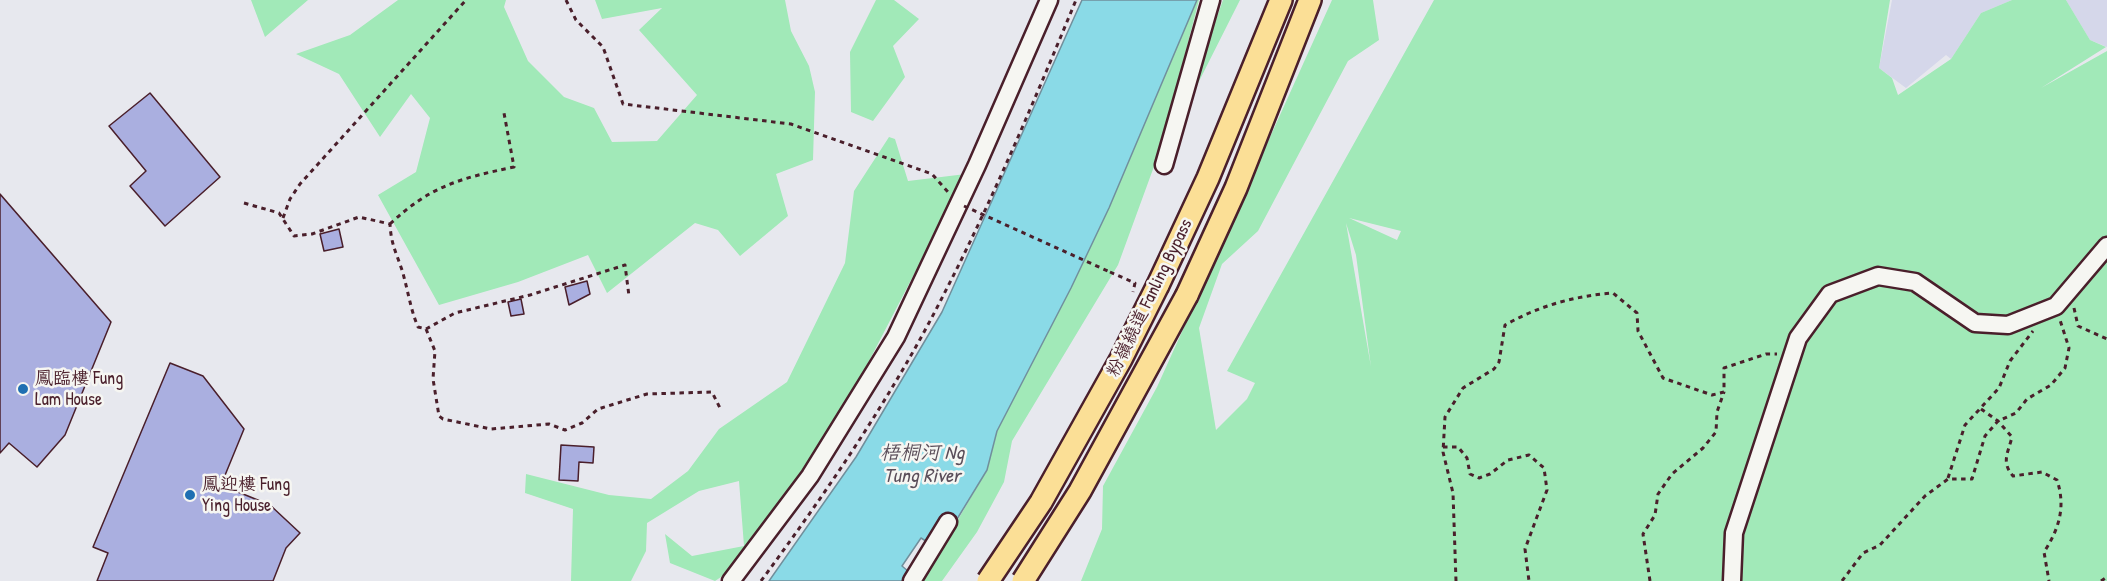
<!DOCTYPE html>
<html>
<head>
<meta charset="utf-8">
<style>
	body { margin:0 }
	canvas { display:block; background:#e7e8ee }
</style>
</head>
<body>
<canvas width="2107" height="581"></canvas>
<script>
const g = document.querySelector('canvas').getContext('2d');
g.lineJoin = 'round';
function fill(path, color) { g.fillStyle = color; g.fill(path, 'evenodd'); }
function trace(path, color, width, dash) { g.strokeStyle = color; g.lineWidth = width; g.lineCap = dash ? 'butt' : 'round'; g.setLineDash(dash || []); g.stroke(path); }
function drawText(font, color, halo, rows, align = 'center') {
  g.font = font + ' "Patrick Hand","LXGW WenKai TC",sans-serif'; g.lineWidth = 5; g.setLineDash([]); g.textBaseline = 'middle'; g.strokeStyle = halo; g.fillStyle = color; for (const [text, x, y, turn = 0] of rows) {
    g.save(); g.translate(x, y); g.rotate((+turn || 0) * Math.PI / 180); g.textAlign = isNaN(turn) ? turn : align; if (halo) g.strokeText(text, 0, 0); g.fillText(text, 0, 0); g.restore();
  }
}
fill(new Path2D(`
	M 1892,0 L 2012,0 L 1981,13 L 1951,59 L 1946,55 L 1906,88 L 1879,68 Z
	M 2066,0 L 2107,0 L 2107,47 L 2090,40 Z`), '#d5d7ea');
fill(new Path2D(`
	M 251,0 L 308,0 L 265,37 Z
	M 398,0 L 506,0 L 504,7 L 528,61 L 564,97 L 594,108 L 612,142 L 657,141 L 697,95 L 639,30 L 662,8 L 602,19 L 595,0 L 785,0 L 791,31 L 809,66 L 815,92 L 813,160 L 776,174 L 788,216 L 740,256 L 718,230 L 695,223 L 607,293 L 588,255 L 518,282 L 439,305 L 378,195 L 416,172 L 430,118 L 411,94 L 380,137 L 339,74 L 296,54 L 350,35 Z
	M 876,0 L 894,0 L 919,19 L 893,46 L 905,77 L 873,121 L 851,112 L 850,52 Z
	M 1197,0 L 1199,0 L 1160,150 L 1118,265 L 1012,441 L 1004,482 L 977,532 L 942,581 L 922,581 L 987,470 L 997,431 L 1071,288 L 1109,208 Z
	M 1223,0 L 1240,0 L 1181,117 Z
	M 1332,0 L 1373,0 L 1379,40 L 1348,61 L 1258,231 L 1222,264 L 1199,328 L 1216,430 L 1247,399 L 1255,383 L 1227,371 L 1434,0 L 1890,0 L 1879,68 L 1892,78 L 1898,95 L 1951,59 L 1981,13 L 2012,0 L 2066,0 L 2090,40 L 2106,47 L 2041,88 L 2107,51 L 2107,581 L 1081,581 L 1102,529 L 1103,486 L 1157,387 ZM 1349,218 L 1401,231 L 1397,240 ZM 1346,223 L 1356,255 L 1371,367 Z
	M 889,137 L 895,139 L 908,181 L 966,174 L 854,390 L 745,561 L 715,581 L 670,563 L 665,534 L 692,556 L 744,546 L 739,481 L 699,491 L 647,523 L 646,551 L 631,581 L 571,581 L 573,509 L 525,493 L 526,474 L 609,495 L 651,499 L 688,471 L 719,429 L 787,382 L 845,263 L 854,191 Z`), '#a1e9b8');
const water = new Path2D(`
	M 1082,0 L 1197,0 L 1109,208 L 1071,288 L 997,431 L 987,470 L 954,524 L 929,543 L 921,538 L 902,566 L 909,572 L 902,581 L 769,581 L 856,457 L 942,312 Z`);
fill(water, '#8adae7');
trace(water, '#708f9c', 1.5);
const building = new Path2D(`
	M 150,93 L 220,177 L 165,226 L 130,186 L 146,171 L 109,126 Z
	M 0,194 L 111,322 L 65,435 L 37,467 L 9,443 L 0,453 Z
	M 339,229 L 343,247 L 324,251 L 320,234 Z
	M 587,281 L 590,294 L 569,305 L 565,287 Z
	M 521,299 L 524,314 L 511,316 L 508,302 Z
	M 170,363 L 203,376 L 244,429 L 221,485 L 270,505 L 300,533 L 286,548 L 273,581 L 97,581 L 108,553 L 93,547 Z
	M 561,445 L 594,447 L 593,463 L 579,462 L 578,481 L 559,480 Z`);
fill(building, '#aaafe0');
trace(building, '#4a1f2b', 1.5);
const minor = new Path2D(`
	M 1164,165 L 1211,0
	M 731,581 L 810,476 L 896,337 L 977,165 L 1049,0
	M 912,581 L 948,522
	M 1732,581 L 1734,533 L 1798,338 L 1830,294 L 1878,276 L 1915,282 L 1975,323 L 2008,325 L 2056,306 L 2107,246`);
const major = new Path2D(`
	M 1158,285 L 1208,178 L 1281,0
	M 1187,295 L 1236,188 L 1310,0`);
trace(minor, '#4a1f2b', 21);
trace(major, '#4a1f2b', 26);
trace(new Path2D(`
	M 566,0 L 576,20 L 603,47 L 623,104 L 791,124 L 932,174 L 948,192
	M 244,203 L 279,213 L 294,236 L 312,234 L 359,217 L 390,224 C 391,244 396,252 402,270 C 408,290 410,308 418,327 L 426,329 L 435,351 L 433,379 L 439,416 L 443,419 L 491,429 L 549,424 L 565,430 L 582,423 L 598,409 L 647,394 L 712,392 L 721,410
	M 283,218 L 290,199 L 300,184 L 466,0
	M 390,224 C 430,186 461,178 514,167 L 504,113
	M 1110,272 L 1135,283 L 1133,292
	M 2074,308 L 2078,326 L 2107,339
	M 426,329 L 455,313 L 530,295 L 625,265 L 629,296
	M 1981,409 L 1998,421 L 2012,437 C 2008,453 2001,462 2013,476 L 2042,472 L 2057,480 C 2066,507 2059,529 2044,552 L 2049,581
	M 1443,447 L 1458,447 L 1467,458 L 1470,474 L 1479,478 L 1490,474 L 1508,460 L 1529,455 L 1544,468 L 1547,490 L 1525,549 L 1529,581
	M 1948,478 L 1965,425 L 1999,388 L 2010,361 L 2033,331
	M 761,581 C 828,490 893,395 944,294 C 993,199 1035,99 1076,0
	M 1456,581 L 1453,493 L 1443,452 L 1445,417 L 1463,388 L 1494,369 L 1499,362 L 1505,325 C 1539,306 1574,296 1613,293 L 1637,313 L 1638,331 L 1663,378 L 1712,395 L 1724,392 L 1724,368 L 1766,354 L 1777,354
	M 1650,581 L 1643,534 L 1655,515 L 1658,494 L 1672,474 L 1703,448 L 1716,432 L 1717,412 L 1724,392
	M 1842,581 L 1863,553 L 1880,545 L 1925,496 L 1948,479 L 1972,479 L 1985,436 L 1998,421 L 2016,413 L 2027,399 L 2051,385 L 2065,368 L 2069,348 L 2060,320
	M 2101,581 L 2107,577`), '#4a1f2b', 3, [4.5, 4.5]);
trace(minor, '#f6f6f2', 16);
trace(major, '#fbdf96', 21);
const majorBridge = new Path2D(`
	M 988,581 L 1041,502 L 1121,359 L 1158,285
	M 1023,581 L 1080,491 L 1187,295`);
trace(majorBridge, '#4a1f2b', 26, []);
trace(new Path2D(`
	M 964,206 L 1110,272`), '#4a1f2b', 3, [4.5, 4.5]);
trace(majorBridge, '#fbdf96', 21);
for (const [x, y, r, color] of [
	[23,389,6,"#1f6fb2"],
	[190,495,6,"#1f6fb2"]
]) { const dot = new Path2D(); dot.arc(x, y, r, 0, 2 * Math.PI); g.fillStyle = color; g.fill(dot); trace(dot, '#f6f6f2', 2); }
drawText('18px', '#4a1f2b', '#f6f6f2', [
	["粉嶺繞道 Fanling Bypass",1150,298,-64]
]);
drawText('18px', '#4a1f2b', '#f6f6f2', [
	["鳳臨樓 Fung",35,379],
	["Lam House",35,400],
	["鳳迎樓 Fung",202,485],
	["Ying House",202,506]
], 'left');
drawText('italic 20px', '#5a4e5a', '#f6f6f2', [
	["梧桐河 Ng",922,454],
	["Tung River",922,477]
]);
</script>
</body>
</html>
